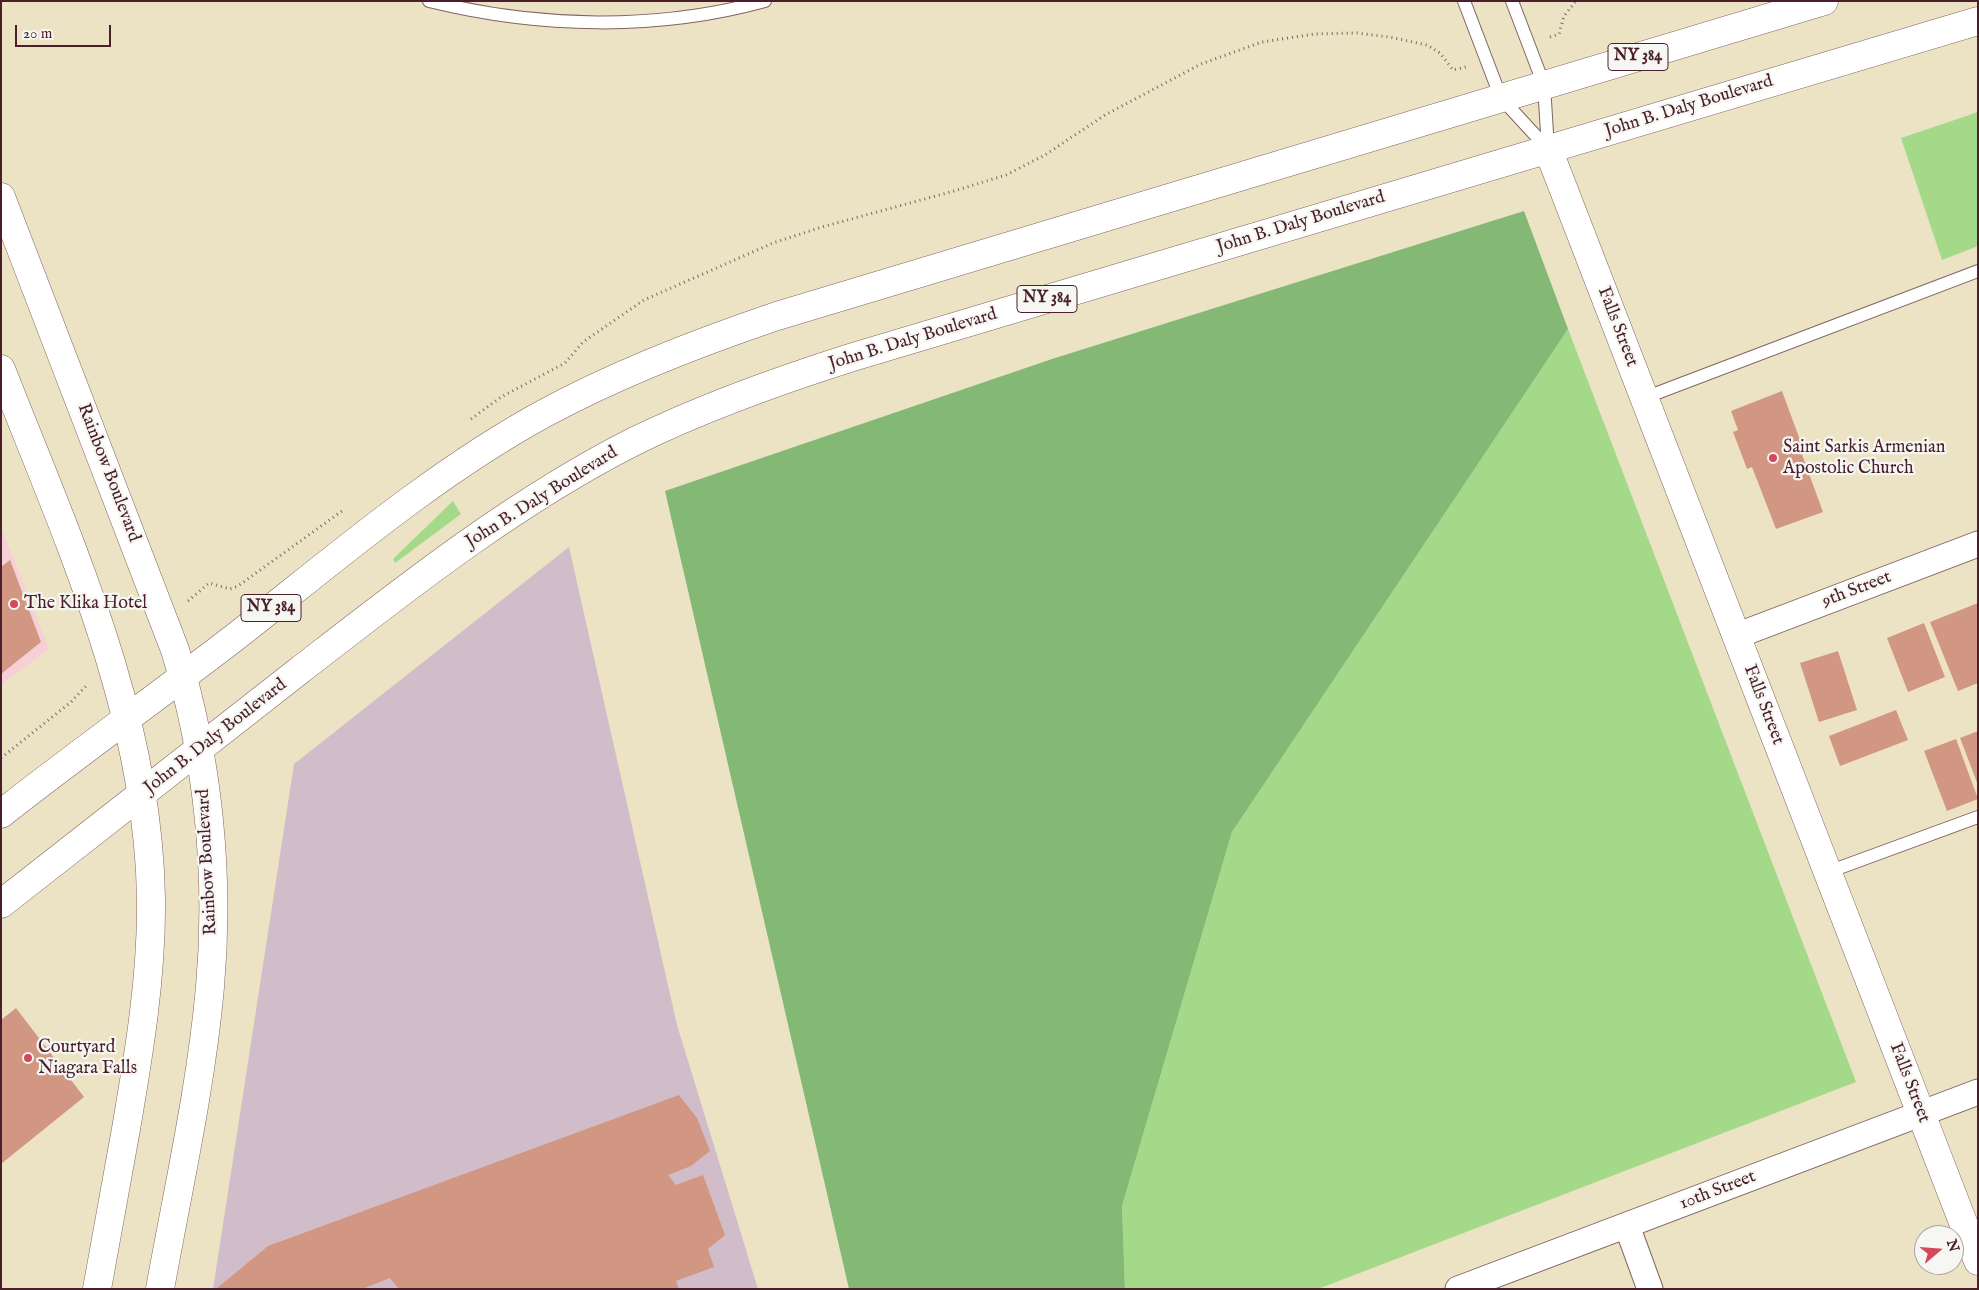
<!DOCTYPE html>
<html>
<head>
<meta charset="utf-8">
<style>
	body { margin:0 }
	#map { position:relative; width:1979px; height:1290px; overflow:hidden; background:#ece3c5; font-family:"IM FELL English",serif }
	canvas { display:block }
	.frame { position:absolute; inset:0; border:2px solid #4a1f2b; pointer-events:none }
	.north { position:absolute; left:1914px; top:1225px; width:50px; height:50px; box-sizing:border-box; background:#f6f6f2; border:1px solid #b1a0a2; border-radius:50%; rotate:72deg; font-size:14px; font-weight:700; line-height:20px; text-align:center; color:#4a1f2b }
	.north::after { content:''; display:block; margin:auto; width:18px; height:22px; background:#d1495b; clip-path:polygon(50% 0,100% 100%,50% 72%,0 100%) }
	.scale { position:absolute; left:15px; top:25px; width:96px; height:22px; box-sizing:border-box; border:2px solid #4a1f2b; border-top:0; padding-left:6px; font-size:15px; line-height:18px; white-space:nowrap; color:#4a1f2b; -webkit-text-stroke:4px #f6f6f2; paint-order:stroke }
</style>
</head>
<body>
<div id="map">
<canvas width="1979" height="1290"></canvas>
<div class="frame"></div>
<div class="north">N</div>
<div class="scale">20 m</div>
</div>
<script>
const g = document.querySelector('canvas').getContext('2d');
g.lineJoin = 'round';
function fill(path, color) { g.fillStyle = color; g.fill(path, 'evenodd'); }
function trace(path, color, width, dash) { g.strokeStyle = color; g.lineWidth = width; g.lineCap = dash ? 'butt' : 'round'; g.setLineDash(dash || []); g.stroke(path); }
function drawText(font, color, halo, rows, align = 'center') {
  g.font = font + ' "IM FELL English",serif'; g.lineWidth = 4.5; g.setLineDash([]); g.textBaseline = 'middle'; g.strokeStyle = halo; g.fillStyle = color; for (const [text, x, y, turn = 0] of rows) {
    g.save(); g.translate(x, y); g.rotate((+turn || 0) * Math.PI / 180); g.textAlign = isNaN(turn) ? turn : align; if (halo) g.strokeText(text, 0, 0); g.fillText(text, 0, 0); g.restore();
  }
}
fill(new Path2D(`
	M 1,527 L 49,649 L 1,685 Z`), '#f6cfd7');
fill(new Path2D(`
	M 569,547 L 677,1025 L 758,1289 L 213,1289 L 294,764 Z`), '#d1bdc9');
fill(new Path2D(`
	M 1978,112 L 1978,246 L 1942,260 L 1901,138 Z
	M 1568,329 L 1856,1082 L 1318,1289 L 1125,1289 L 1122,1206 L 1232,832 Z
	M 453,501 L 461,514 L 395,563 L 393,559 Z`), '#a4d989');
fill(new Path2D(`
	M 1524,211 L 1568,329 L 1232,832 L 1122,1206 L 1125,1289 L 849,1289 L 665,491 L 1052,359 Z`), '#83b975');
fill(new Path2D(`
	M 1782,391 L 1803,448 L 1800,449 L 1823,512 L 1776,529 L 1752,467 L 1747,469 L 1733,432 L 1738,430 L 1731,411 Z
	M 10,560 L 41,642 L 1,674 L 1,567 Z
	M 1978,603 L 1978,683 L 1958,691 L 1930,622 Z
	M 1924,623 L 1945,677 L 1908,692 L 1887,638 Z
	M 1838,651 L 1857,710 L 1819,722 L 1800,663 Z
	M 1896,710 L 1908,740 L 1840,766 L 1829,736 Z
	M 1978,731 L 1978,785 L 1960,738 Z
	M 1956,739 L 1978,799 L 1947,811 L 1924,751 Z
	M 16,1008 L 84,1097 L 1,1164 L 1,1020 Z
	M 679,1095 L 697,1118 L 710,1151 L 691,1166 L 668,1175 L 676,1185 L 703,1175 L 725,1235 L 708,1249 L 714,1267 L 676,1281 L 679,1289 L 399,1289 L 390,1278 L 362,1289 L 216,1289 L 268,1246 Z`), '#d29783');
const service = new Path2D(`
	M 429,1 C 539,28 656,31 765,1
	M 1464,1 L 1501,98 L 1548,149
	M 1512,1 L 1544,85 L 1548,149
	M 1644,398 L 1978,271
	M 1828,872 L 1978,817`);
const minor = new Path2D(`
	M 1736,636 L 1978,544
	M 1627,1226 L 1650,1289
	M 1458,1289 L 1978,1092`);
const tertiary = new Path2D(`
	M 1548,149 L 1978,1261`);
const secondary = new Path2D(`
	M 1,197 L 175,650 C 208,758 220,874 210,987 C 201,1088 178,1189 160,1289
	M 1,369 C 68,540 148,711 151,898 C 152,976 139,1053 126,1129 C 116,1182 107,1236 97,1289`);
const trunk = new Path2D(`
	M 1,814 C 81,751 163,693 243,631 C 338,556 438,471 545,413 C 619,373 697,343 777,316 L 1824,1
	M 1,904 C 101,826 201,748 300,670 C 406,588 513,503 633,442 C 704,407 777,381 853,357 L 1978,21`);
trace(service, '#836461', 14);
trace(minor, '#836461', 27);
trace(tertiary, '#836461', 29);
trace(secondary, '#836461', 29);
trace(trunk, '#836461', 29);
trace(new Path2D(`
	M 1550,37 L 1559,34 L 1564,16 L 1576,1
	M 471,419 L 501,397 L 565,363 L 583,342 L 644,300 L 773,243 L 822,227 L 954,191 L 1006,175 L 1045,155 L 1105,115 L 1201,64 L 1262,42 L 1315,34 L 1357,33 L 1389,37 L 1427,45 L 1440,53 L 1453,70 L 1466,67
	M 188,601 L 209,583 L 230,589 L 238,586 L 342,511
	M 1,758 L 71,702 L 86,686`), '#836461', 3, [1, 4]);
trace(service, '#fff', 12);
trace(minor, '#fff', 25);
trace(tertiary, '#fff', 28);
trace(secondary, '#fff', 28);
trace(trunk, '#fff', 28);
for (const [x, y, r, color] of [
	[1773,458,5,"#d1495b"],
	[14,604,5,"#d1495b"],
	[28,1058,5,"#d1495b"]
]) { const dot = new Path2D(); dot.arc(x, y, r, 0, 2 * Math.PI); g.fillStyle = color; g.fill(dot); trace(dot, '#f6f6f2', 2); }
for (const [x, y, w] of [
	[1638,57,60],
	[1047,299,60],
	[271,608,60]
]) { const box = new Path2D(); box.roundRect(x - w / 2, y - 13.5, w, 27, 4); g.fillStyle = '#f6f6f2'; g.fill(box); trace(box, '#4a1f2b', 1); }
drawText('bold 16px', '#4a1f2b', null, [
	["NY 384",1638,57],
	["NY 384",1047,299],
	["NY 384",271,608]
]);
drawText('18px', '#4a1f2b', '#f6f6f2', [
	["John B. Daly Boulevard",1689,107,-17],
	["John B. Daly Boulevard",1301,223,-17],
	["Falls Street",1617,327,69],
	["John B. Daly Boulevard",913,340,-17],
	["Rainbow Boulevard",108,473,69],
	["John B. Daly Boulevard",542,498,-32],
	["9th Street",1857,590,-21],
	["Falls Street",1763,705,69],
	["John B. Daly Boulevard",216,737,-38],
	["Rainbow Boulevard",208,862,-93],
	["Falls Street",1909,1083,69],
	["10th Street",1718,1191,-21]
]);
drawText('18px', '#4a1f2b', '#f6f6f2', [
	["Saint Sarkis Armenian",1783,448],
	["Apostolic Church",1783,469],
	["The Klika Hotel",24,604],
	["Courtyard",38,1048],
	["Niagara Falls",38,1069]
], 'left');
</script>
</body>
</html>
